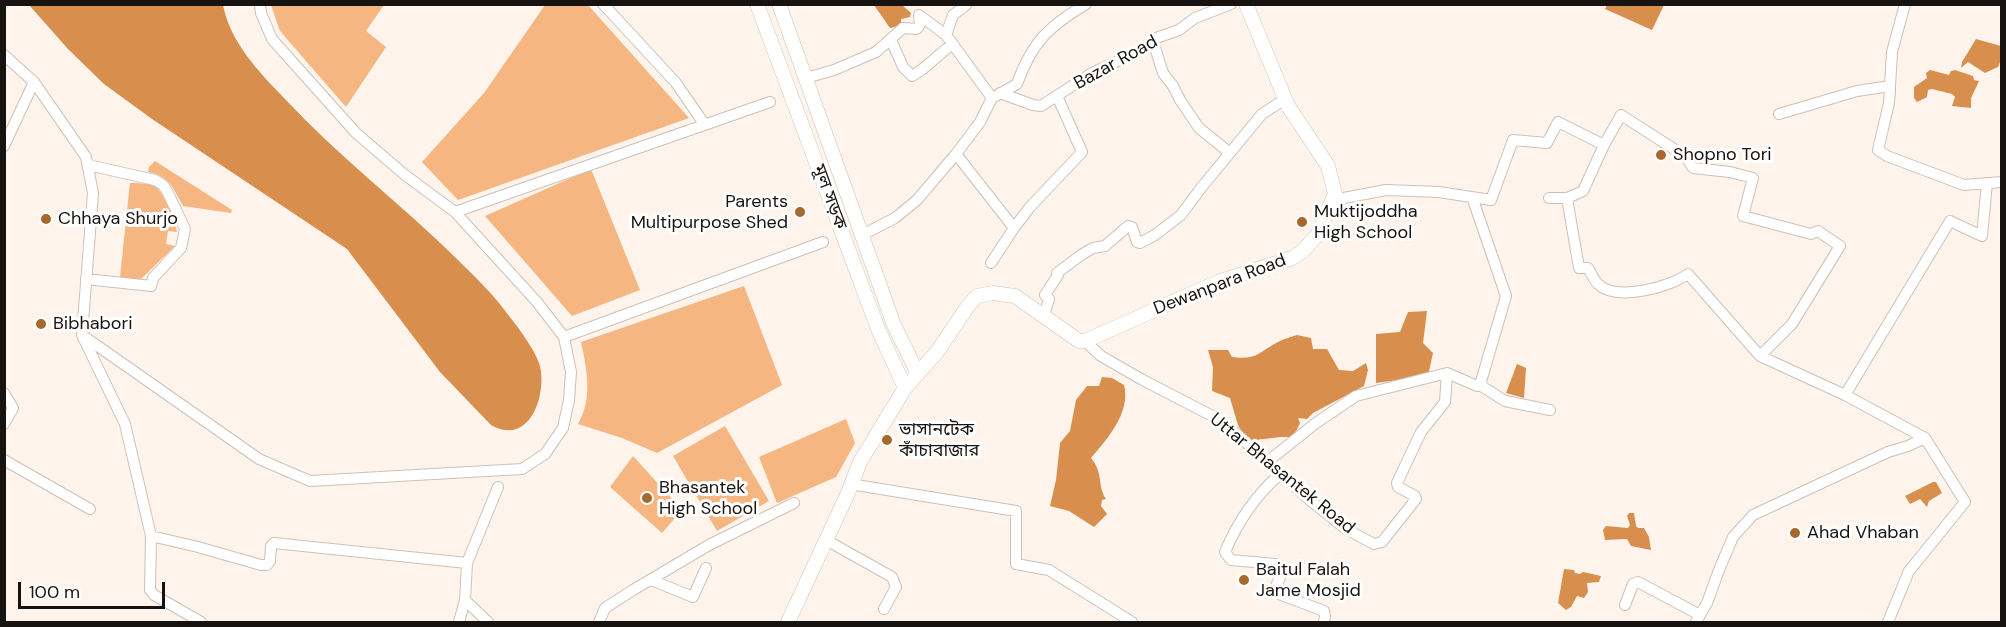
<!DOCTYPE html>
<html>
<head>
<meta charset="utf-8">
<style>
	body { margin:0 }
	#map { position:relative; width:2006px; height:627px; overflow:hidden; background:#fff4eb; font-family:"DM Sans",sans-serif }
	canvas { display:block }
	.frame { position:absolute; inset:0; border:6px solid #161310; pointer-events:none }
	.scale { position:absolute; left:18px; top:582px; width:147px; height:27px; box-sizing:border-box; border:3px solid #161310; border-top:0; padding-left:8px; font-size:18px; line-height:21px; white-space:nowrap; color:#161310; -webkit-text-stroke:4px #fff; paint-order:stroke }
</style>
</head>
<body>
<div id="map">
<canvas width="2006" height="627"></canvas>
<div class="frame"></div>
<div class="scale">100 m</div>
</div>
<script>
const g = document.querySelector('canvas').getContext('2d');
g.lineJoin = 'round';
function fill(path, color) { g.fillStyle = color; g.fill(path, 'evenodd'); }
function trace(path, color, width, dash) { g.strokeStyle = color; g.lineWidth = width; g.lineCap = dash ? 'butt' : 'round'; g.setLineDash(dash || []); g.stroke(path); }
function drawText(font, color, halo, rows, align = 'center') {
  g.font = font + ' "DM Sans","Noto Sans Bengali",sans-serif'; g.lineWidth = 6; g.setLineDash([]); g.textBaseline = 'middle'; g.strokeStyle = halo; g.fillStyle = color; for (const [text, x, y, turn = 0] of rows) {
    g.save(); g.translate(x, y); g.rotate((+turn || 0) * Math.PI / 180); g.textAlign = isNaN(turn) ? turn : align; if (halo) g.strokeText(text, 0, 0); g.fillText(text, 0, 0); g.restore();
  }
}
fill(new Path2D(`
	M 271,5 L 384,5 L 366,31 L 386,47 L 346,107 L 280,31 Z
	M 545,5 L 588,5 L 689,118 L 458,200 L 422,162 L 484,93 Z
	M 155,161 L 232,210 L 231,213 L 183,206 C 172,187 171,177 148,172 L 149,167 Z
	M 591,169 L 640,290 L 572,316 L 485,216 Z
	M 130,183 C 137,183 147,183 154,186 C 163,190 176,222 177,232 L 168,231 L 166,244 L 175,246 L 140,280 L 120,277 Z
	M 744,286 L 782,385 L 657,453 L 622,438 L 578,424 C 593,398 587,370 581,342 Z
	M 846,419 L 855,443 L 836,477 L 777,503 L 759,457 Z
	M 725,426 L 769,501 L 717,531 L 673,456 Z
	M 633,456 L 682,510 L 662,533 L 610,487 Z`), '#f5b681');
fill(new Path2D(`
	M 29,5 L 223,5 C 230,42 259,72 284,98 C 338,156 401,204 457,259 C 474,276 492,293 506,312 C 517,326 535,349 540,366 C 547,396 529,447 491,425 L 440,372 L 347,249 L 152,119 L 104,84 L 68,49 Z
	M 874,5 L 902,5 L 911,13 L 910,17 L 901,19 L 901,23 L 898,26 L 890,28 Z
	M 1607,5 L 1607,4 L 1664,5 L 1652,30 L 1605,9 Z
	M 1976,39 L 2001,46 L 2001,60 L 1998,67 L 1985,73 L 1968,62 L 1961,68 L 1962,62 Z
	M 1930,70 L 1949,75 L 1951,71 L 1955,70 L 1973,76 L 1974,80 L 1979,81 L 1971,98 L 1971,108 L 1952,106 L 1955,97 L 1952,94 L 1932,89 L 1928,90 L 1927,97 L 1917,102 L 1914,98 L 1914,87 L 1927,78 L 1926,73 Z
	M 1427,311 L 1423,343 L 1433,353 L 1428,376 L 1376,383 L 1376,334 L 1400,332 L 1408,312 Z
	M 1297,335 L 1311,338 L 1313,349 L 1327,349 L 1339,370 L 1353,371 L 1366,363 L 1368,370 L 1364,386 L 1313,413 L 1307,419 L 1298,418 L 1300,423 L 1293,437 L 1281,437 L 1246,441 L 1238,425 L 1230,398 L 1212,391 L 1213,367 L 1208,350 L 1228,350 L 1232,357 C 1258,360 1257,353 1278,342 C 1283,339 1291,337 1297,335 Z
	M 1517,364 L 1526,368 L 1524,398 L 1506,393 Z
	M 1102,377 L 1112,378 L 1124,385 C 1131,412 1108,438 1091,458 C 1104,474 1097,486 1106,499 L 1102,500 L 1101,506 L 1107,514 L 1094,527 L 1069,511 L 1050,506 L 1056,480 L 1060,443 L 1070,431 L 1076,400 L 1087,386 L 1099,386 Z
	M 1933,482 L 1936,482 L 1942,493 L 1929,501 L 1927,507 L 1920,499 L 1910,504 L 1905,496 Z
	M 1629,513 L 1634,513 L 1636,526 L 1638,528 L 1644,528 L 1649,537 L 1651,550 L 1631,546 L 1627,539 L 1605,540 L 1603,530 L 1606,526 L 1628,528 L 1630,525 L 1627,516 Z
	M 1564,569 L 1574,570 L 1575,573 L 1580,574 L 1583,572 L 1601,576 L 1599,582 L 1587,583 L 1588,592 L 1584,598 L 1577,596 L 1571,607 L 1566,610 L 1558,603 Z`), '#d88f4d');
const minor = new Path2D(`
	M 603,4 L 676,83 L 705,125
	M 1905,4 L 1892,52 L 1889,103 L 1878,150 L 1887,156 L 1964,185 L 2002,182
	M 946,35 L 953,15 L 966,5
	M 891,40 L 903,67 L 912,76 C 927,68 938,54 953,44
	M 1153,41 L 1163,73 L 1173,86 L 1180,100 L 1199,128 L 1230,153
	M 4,55 L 34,82 L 86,157 L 93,193 L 82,335 L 125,424 L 151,536 L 150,590 L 154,595 L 201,622
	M 806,78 L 834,70 L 876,52 L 903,28 L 917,29 L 920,24 L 919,15 L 946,35 L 992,98
	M 1000,93 L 1033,105 L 1041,106 L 1092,73 L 1139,51 L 1159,37 L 1179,30 L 1195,18 L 1231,4
	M 1779,114 L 1857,91 L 1890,86 L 1890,93
	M 1604,145 L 1621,115 L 1685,156 L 1693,168 L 1730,172 L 1753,178 L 1743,216 L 1811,234 L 1818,231 L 1840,246 L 1792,324 L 1760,356
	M 4,146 L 34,82
	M 956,154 L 1014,228 L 991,263
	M 1567,198 L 1579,268 L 1588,268 C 1591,273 1594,280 1598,284 C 1616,302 1670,287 1688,274 L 1760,356 L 1845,395 L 1925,438 L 1965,502 L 1909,571 L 1888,622
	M 1333,200 L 1386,190 L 1439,192 L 1491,200 L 1513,140 L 1547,143 L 1558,122 L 1604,145 L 1583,191 L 1567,198 L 1549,198
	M 455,212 L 770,102
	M 1014,228 L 1030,207 L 1082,152 L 1057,96
	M 862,235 L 895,218 L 917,200 L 956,154 L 980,122 L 992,98 L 1017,84 C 1032,42 1048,27 1086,4
	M 86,279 L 151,286 L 153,278 L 181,248 L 185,229 L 168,193 L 163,185 L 155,180 L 88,165
	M 1044,315 L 1049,299 L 1045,295 L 1058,275 L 1057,273 L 1081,255 L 1093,248 L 1105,246 L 1128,226 L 1132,227 L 1137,242 L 1140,243 L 1155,235 L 1181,215 L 1201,188 L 1262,114 L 1285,99
	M 82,335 L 259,459 L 310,481 L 522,469 L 545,454 L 563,428 L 569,400 L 571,372 L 564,337 L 537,302 L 455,212 L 405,175 L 356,133 L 272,39 L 261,13 L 260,4
	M 564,337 L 823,242
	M 1085,341 L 1101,356 L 1141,379 L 1222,421 L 1311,501 L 1346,529 L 1374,544 L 1382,542 L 1416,499 L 1415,496 L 1398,487 L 1397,483 L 1421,432 L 1445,402 L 1447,373 L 1477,386 L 1480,385 L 1506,296 L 1472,197
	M 1480,385 L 1505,401 L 1550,410
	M 4,393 L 13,408 L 4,424
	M 1845,395 L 1950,221 L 1982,236 L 1987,183
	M 4,460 L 90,509
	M 1267,462 L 1316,423 L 1356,396 L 1447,373
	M 1280,474 C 1255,496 1238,521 1225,552 L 1231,560 L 1275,564 L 1281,568 L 1283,571 L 1275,588 L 1279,594 L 1324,611 L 1325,616 L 1324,622
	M 850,484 L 1016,511 L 1016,564 L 1049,570 L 1132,622
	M 151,536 L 198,547 L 261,565 L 267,565 L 270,561 L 271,546 L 274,543 L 467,563
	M 826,540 L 892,577 L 896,587 L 884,609
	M 651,580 L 693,597 L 706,568
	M 465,600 L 488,622
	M 1625,605 L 1633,584 L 1638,582 L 1700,615
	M 459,622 L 465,600 L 467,563 L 498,487
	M 599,622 L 605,608 L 633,590 L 709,545 L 794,503
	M 1696,622 L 1707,603 L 1719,570 L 1733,537 L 1753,515 L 1888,452 L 1908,446 L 1925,438`);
const tertiary = new Path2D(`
	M 757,4 L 878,329 L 905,388
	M 779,4 L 894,325 L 918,374
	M 788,622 L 848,493 L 860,462 L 905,388 L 937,352 L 968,306 L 977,296 L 993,293 L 1015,296 L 1079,341 L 1085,341 L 1218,282 L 1292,258 L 1303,251 L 1318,234 L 1335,194 L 1328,166 L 1288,106 L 1246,4`);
trace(minor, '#ccc1b9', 12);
trace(tertiary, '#ccc1b9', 15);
trace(minor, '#fff', 10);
trace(tertiary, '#fff', 14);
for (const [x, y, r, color] of [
	[1661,155,6,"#a6682d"],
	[800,212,6,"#a6682d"],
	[46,219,6,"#a6682d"],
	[1302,222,6,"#a6682d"],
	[41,324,6,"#a6682d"],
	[887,440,6,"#a6682d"],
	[647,498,6,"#a6682d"],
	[1795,533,6,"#a6682d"],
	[1244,580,6,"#a6682d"]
]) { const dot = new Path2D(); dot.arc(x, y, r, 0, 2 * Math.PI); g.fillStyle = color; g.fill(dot); trace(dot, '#fff', 2); }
drawText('18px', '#161310', '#fff', [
	["Bazar Road",1116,63,-29],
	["মূল সড়ক",829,197,70],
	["Dewanpara Road",1220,285,-21],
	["Uttar Bhasantek Road",1282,474,39]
]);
drawText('18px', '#161310', '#fff', [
	["Shopno Tori",1673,155],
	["Parents",788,202,"right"],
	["Multipurpose Shed",788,223,"right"],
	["Muktijoddha",1314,212],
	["High School",1314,233],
	["Chhaya Shurjo",58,219],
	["Bibhabori",53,324],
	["ভাসানটেক",899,430],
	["কাঁচাবাজার",899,451],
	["Bhasantek",659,488],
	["High School",659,509],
	["Ahad Vhaban",1807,533],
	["Baitul Falah",1256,570],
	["Jame Mosjid",1256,591]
], 'left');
</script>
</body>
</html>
